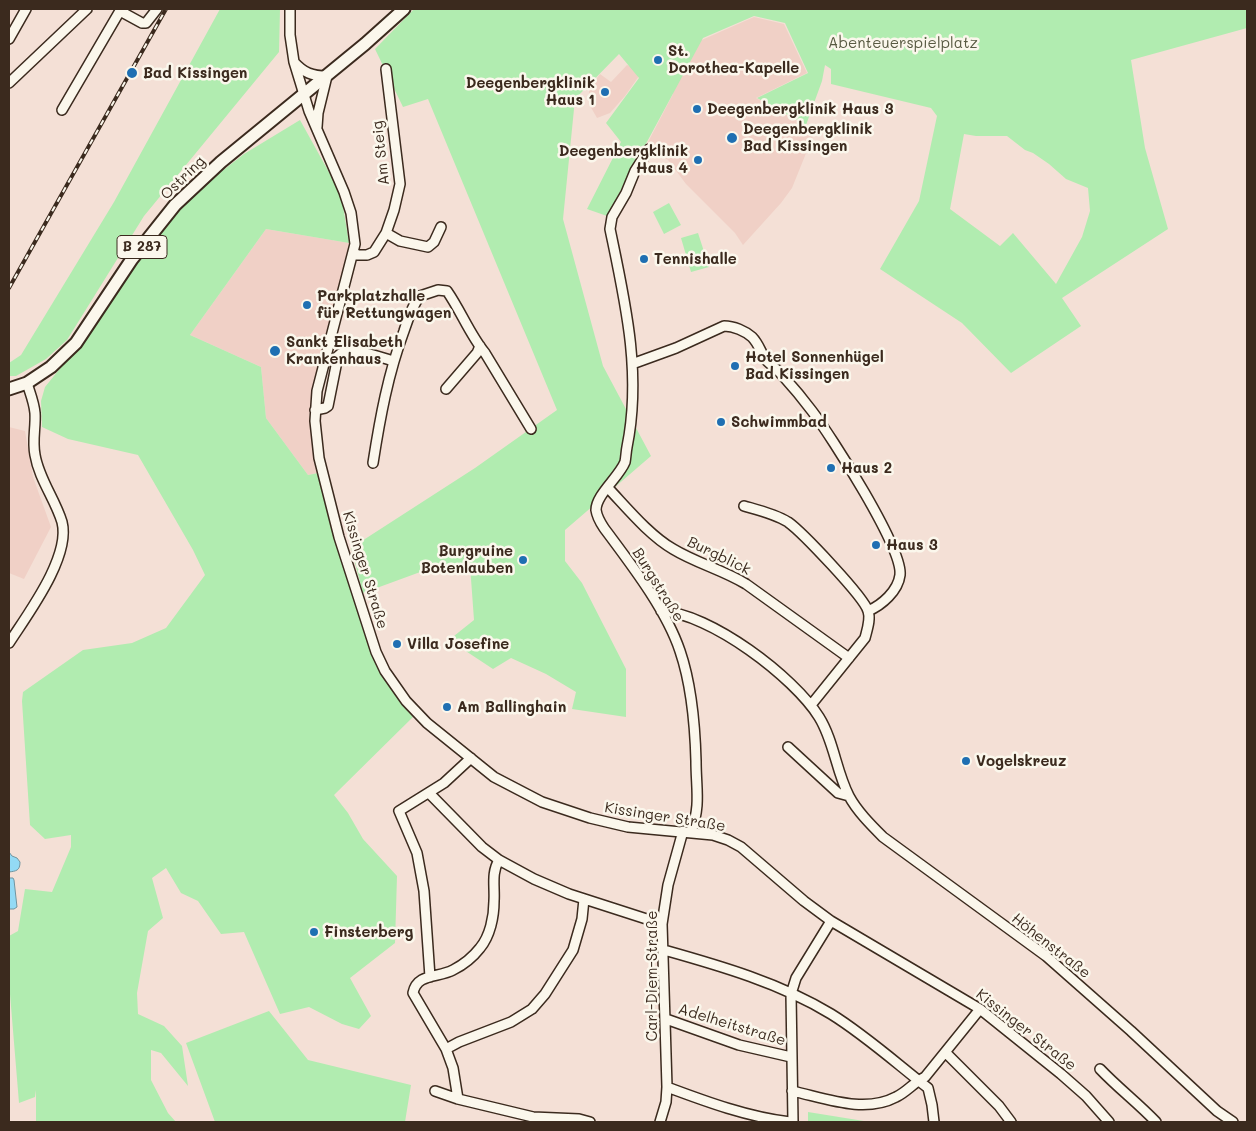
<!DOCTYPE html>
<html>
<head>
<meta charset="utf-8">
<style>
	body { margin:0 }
	#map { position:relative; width:1256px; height:1131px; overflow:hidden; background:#f4e0d6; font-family:Mali,sans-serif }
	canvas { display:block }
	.frame { position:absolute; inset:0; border:10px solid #3b2a1e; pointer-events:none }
</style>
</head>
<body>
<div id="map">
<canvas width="1256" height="1131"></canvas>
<div class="frame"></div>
</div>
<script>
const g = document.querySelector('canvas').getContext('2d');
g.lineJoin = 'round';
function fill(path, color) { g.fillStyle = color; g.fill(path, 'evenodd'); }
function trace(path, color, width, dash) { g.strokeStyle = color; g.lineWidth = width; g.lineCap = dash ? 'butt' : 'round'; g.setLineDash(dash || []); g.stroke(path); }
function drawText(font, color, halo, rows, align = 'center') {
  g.font = font + ' Mali,sans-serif'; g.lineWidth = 5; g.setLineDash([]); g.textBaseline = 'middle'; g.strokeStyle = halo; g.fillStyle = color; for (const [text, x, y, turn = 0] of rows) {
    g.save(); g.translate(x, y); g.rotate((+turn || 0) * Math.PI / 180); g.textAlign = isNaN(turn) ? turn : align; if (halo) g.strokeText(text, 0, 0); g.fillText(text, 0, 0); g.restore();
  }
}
fill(new Path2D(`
	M 754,17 L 784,24 L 807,73 L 756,98 L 815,131 L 792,188 L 781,203 L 743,245 L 735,233 L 686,184 L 668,160 L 647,144 L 673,94 L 673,89 L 639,76 L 625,96 L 610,113 L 597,118 L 589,104 L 589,89 L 600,74 L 611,82 L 627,65 L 638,68 Z
	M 266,229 L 349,243 L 309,415 L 318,473 L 308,475 L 266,418 L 261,367 L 190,335 Z
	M 9,427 L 25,431 L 33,477 L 51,527 L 24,579 L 9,573 Z`), '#f0d0c6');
fill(new Path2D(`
	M 220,9 L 280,9 L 279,52 L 144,216 L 67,340 L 46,359 L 16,376 L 9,376 L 9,363 L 21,355 L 114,202 Z
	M 414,9 L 1247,9 L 1247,28 L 1131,60 L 1145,148 L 1168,229 L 1062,298 L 1081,326 L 1011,373 L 962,323 L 880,269 L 919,201 L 937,116 L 931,108 L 831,84 L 831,69 L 825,65 L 822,81 L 806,125 L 757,98 L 808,73 L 785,23 L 754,16 L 703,38 L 607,216 L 587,209 L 621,142 L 606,123 L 639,78 L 619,54 L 575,99 L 563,219 L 603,366 L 651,456 L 565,530 L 565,561 L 582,583 L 626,669 L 626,717 L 572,709 L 576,692 L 546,674 L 511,658 L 493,669 L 449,640 L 474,620 L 470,565 L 423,571 L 363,593 L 351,548 L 475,468 L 557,410 L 428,99 L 403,107 L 375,49 ZM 964,134 L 976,136 L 1007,136 L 1025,150 L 1033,153 L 1049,164 L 1066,179 L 1088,188 L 1090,211 L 1082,237 L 1056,284 L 1013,233 L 1000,246 L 950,209 Z
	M 300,120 L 341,194 L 349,243 L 266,229 L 190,335 L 261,367 L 266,418 L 308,475 L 318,473 L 342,560 L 372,653 L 391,687 L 413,717 L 334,795 L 348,813 L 363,839 L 397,876 L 395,943 L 350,978 L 371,1016 L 359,1029 L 342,1024 L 309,1007 L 280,1014 L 244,932 L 221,934 L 198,901 L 181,893 L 166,868 L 152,878 L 163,918 L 148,931 L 137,993 L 138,1014 L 164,1026 L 182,1046 L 188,1086 L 161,1053 L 151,1050 L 151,1080 L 168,1113 L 176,1122 L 36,1122 L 36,1090 L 35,1097 L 19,1103 L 9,982 L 9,936 L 18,931 L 25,889 L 52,892 L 71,847 L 71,835 L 45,839 L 30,825 L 22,701 L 23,692 L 83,650 L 132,643 L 166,628 L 205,575 L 193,550 L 138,455 L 68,439 L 42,427 L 41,401 L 45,387 L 96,324 L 141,256 L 173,216 L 200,188 L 244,154 Z
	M 669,203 L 681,225 L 664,234 L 653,212 Z
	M 698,233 L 709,267 L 691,272 L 681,238 Z
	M 269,1011 L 308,1060 L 411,1085 L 405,1122 L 215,1122 L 186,1043 Z
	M 808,1112 L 870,1122 L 808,1122 Z`), '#b1ecb0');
const water = new Path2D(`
	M 9,852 L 12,856 L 17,858 L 20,862 C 20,871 16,871 9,872 Z
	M 9,878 L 13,878 L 14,880 L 17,907 L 14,909 L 9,909 Z`);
fill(water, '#93daf5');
trace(water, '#70949f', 1);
const minor = new Path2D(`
	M 290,9 L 290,35 L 294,62 L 309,111 L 344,192 L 351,213 L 355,244 L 317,391 L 315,421 L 319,458 L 339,537 L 376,652 L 385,671 L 406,701 L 427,723 L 494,777 L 542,802 L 590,818 L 628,827 L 713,835 L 728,840 L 741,847 L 804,901 L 831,921 L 980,1009 L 1061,1074 L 1086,1096 L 1109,1122
	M 120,11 L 142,23 L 146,23 L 157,9
	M 9,39 L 26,9
	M 294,62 C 304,73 312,76 327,76 L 318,113 L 317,127
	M 9,83 L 87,9
	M 62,110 L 121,9
	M 649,149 L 635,171 L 626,193 L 612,217 L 610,229 C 625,301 642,373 627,447 C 626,452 626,457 625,462 C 619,477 596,495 596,510 C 597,517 600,522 604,528 C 630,563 666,609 680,651 C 692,686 695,724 696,761 C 696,789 701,805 691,832
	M 386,233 L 400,241 L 428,247 L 434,242 L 441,227
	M 354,252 L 357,255 L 367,255 L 374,252 L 386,233 L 394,210 L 400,184 L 386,69
	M 632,364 L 676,348 L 724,326 C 734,326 745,331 752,337 C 759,344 761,353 766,360 C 771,365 778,370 783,376 C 793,387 803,399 812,411 C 831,436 903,548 900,575 C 898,591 882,605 868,611
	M 446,389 L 477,353 L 480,346
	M 315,410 L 325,408 L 328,406 L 338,356 C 348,344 379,357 393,361
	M 373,463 C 380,418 388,374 404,331 C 408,319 412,306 420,296 L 438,290 L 447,291 C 461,311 470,335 485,353 L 531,429
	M 608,488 C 627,508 649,535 673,549 C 696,563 723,570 746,584 L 849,658
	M 744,506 C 758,510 775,514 788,522 C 802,532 864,597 868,611 C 871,619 867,630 865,638 L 811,705
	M 661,611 C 710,613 794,677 819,717 C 834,741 836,771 849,796 C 857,811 871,825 883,837 L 1046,956 L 1131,1031 L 1217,1111 L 1233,1122
	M 9,643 C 27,615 71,557 62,522 C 55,499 39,479 35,455 C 32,440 36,427 35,413 C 34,402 30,393 27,383
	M 788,747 L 838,793 L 849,796
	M 429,793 L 482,847 L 499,860 L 534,879 L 569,894 L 662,924
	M 664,950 C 721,966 780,983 831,1014 C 865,1035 896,1063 928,1088 L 932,1105 L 934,1122
	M 430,977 L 424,891 L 417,853 L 399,811 L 444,783 L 471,758
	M 666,1019 L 739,1045 L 791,1057
	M 446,1049 L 459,1042 L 511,1022 L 532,1009 L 545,994 L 573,950 L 582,919 L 584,899
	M 946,1053 L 999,1106 L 1011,1122
	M 1100,1069 C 1118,1088 1138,1103 1156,1122
	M 667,1087 C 707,1102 748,1117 790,1122
	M 435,1091 L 458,1099 L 533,1117 L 579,1119 L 590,1122
	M 792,1091 C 825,1098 864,1114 896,1097 C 907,1092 914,1082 925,1077 L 980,1009
	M 458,1099 L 453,1068 L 446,1049 L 413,993 C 417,973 438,978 453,970 C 463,965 473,957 480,948 C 490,936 494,917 494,901 C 495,887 491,873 499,860
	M 660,1122 L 666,1102 L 667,1087 L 662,924 L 668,885 L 683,831
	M 793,1122 L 791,994 L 796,978 L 831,921`);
const major = new Path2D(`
	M 9,389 L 27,383 L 51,367 L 76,343 L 132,259 L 175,205 L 221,162 L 365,44 L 404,9`);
trace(minor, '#3b2a1e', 12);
trace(major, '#3b2a1e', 15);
trace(minor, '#fbf7ec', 9);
trace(major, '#fbf7ec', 11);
const rail = new Path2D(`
	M 9,288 L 166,9`);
trace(rail, '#3b2a1e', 4);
trace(rail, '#fbf7ec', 2, [5.5]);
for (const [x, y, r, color] of [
	[658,60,5,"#1f6fb2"],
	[132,73,6,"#1f6fb2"],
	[605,92,5,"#1f6fb2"],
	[697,109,5,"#1f6fb2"],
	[732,138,6,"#1f6fb2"],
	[698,160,5,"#1f6fb2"],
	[644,259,5,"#1f6fb2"],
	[307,305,5,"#1f6fb2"],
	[275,351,6,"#1f6fb2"],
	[735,366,5,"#1f6fb2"],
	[721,422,5,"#1f6fb2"],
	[831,468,5,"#1f6fb2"],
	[876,545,5,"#1f6fb2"],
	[523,560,5,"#1f6fb2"],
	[397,644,5,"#1f6fb2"],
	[447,707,5,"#1f6fb2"],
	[966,761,5,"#1f6fb2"],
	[314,932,5,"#1f6fb2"]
]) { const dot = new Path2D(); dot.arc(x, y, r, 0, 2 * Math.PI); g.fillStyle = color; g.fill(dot); trace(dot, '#fbf7ec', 2); }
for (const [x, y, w] of [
	[142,247,50]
]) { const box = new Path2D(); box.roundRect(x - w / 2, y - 11.5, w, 23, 4); g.fillStyle = '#fbf7ec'; g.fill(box); trace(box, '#3b2a1e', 1); }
drawText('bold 14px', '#3b2a1e', null, [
	["B 287",142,247]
]);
drawText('15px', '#585a42', '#fbf7ec', [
	["Abenteuerspielplatz",903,43]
]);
drawText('bold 15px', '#3b2a1e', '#fbf7ec', [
	["St.",668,51],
	["Dorothea-Kapelle",668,68],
	["Bad Kissingen",143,73],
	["Deegenbergklinik",595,83,"right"],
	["Haus 1",595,100,"right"],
	["Deegenbergklinik Haus 3",707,109],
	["Deegenbergklinik",743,129],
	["Bad Kissingen",743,146],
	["Deegenbergklinik",688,151,"right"],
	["Haus 4",688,168,"right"],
	["Tennishalle",654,259],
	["Parkplatzhalle",317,296],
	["für Rettungwagen",317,313],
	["Sankt Elisabeth",286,342],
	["Krankenhaus",286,359],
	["Hotel Sonnenhügel",745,357],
	["Bad Kissingen",745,374],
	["Schwimmbad",731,422],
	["Haus 2",841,468],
	["Haus 3",886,545],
	["Burgruine",513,551,"right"],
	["Botenlauben",513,568,"right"],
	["Villa Josefine",407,644],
	["Am Ballinghain",457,707],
	["Vogelskreuz",976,761],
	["Finsterberg",324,932]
], 'left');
drawText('15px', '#3b2a1e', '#fbf7ec', [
	["Am Steig",381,153,-96],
	["Ostring",183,178,-44],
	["Burgblick",719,556,26],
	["Kissinger Straße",365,570,73],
	["Burgstraße",658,585,58],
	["Kissinger Straße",665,817,9],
	["Höhenstraße",1051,946,38],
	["Carl-Diem-Straße",652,976,-90],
	["Adelheitstraße",732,1025,17],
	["Kissinger Straße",1026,1030,38]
]);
</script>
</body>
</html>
